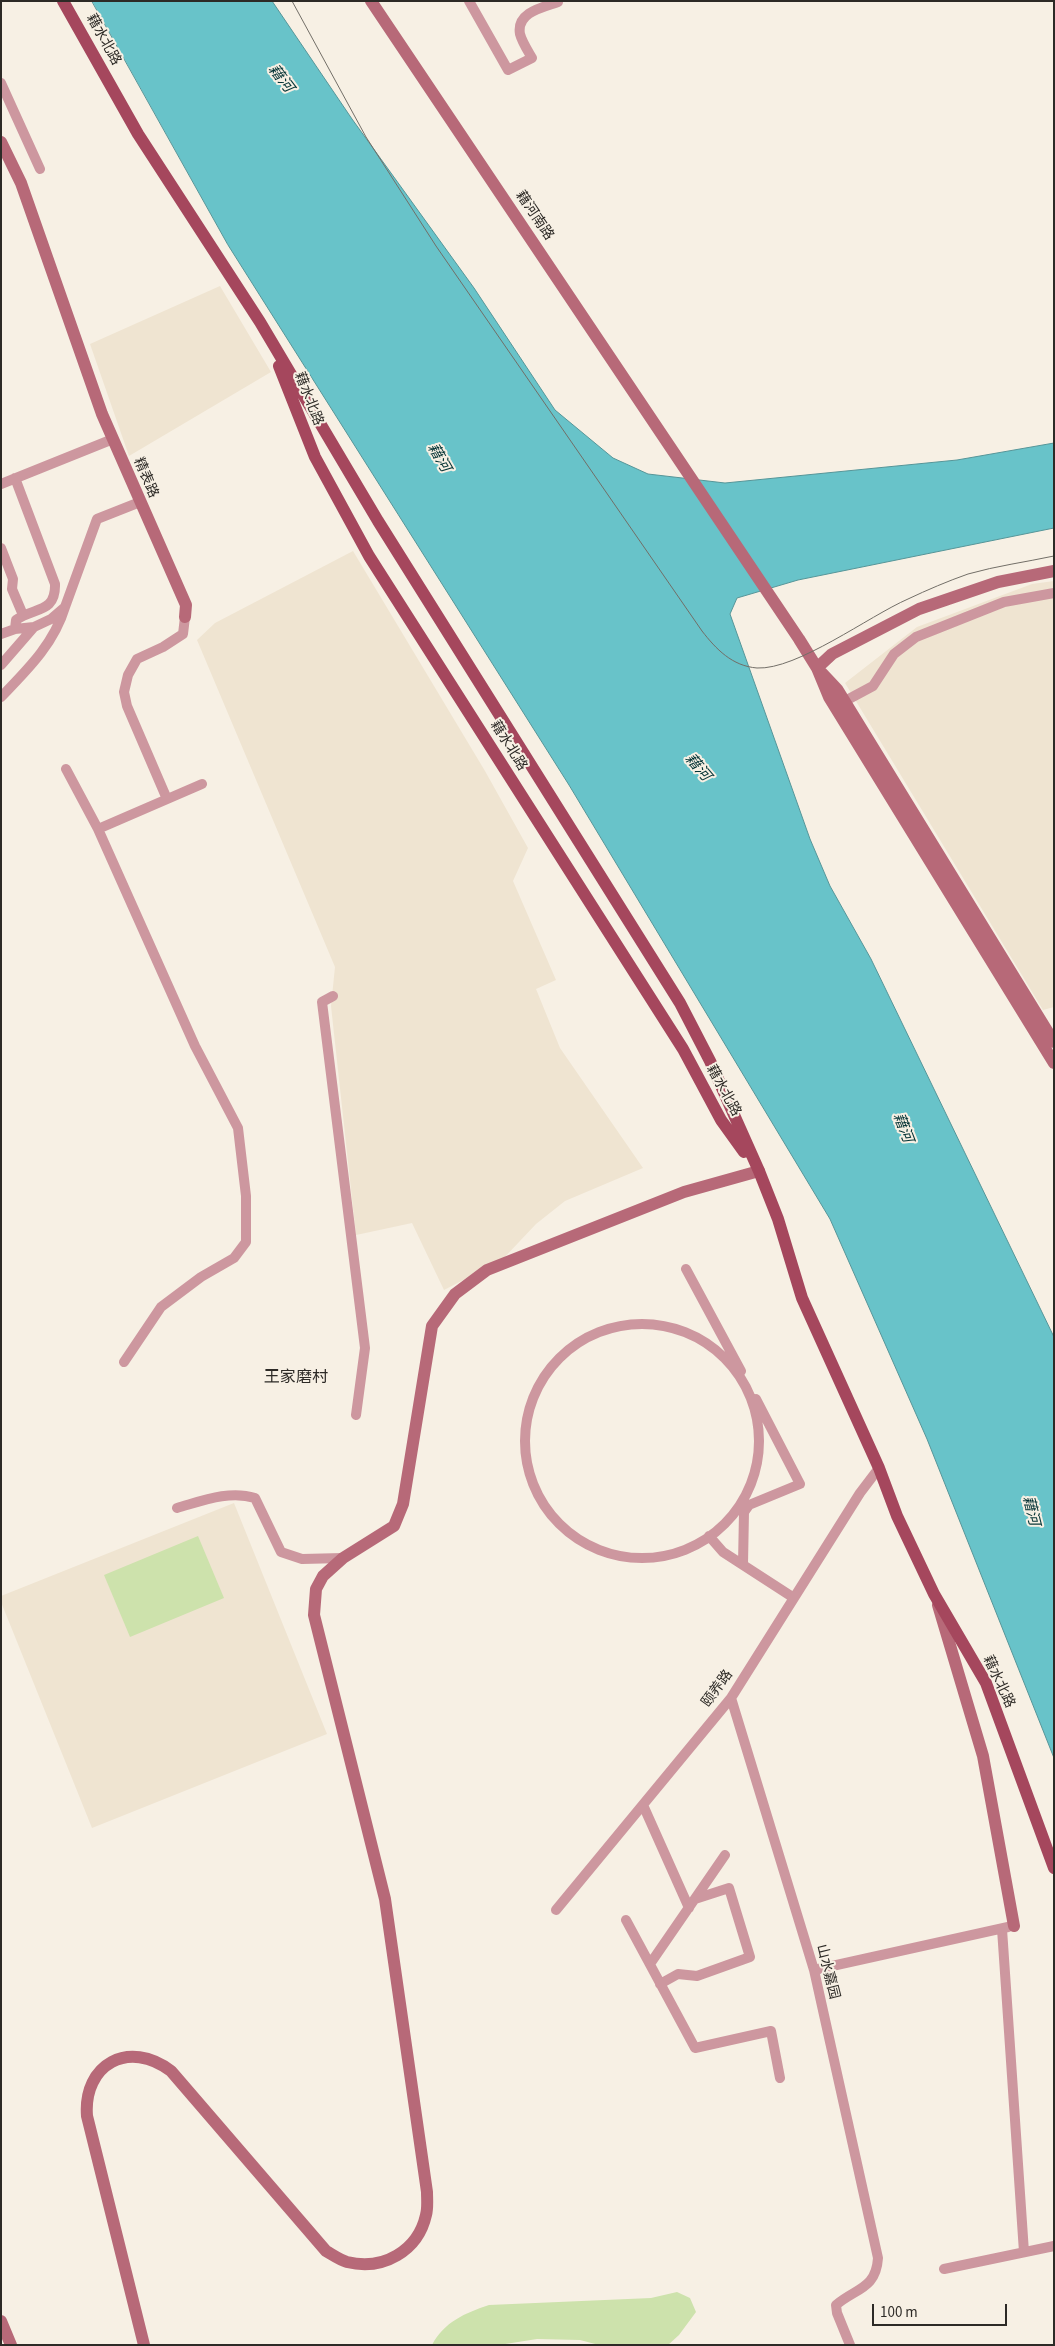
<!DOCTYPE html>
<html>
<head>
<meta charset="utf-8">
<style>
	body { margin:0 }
	#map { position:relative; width:1055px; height:2346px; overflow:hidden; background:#f7f0e4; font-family:"Source Sans 3",sans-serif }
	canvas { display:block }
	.frame { position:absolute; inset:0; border:2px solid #2d2a26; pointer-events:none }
	.scale { position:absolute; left:872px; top:2304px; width:135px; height:22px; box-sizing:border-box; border:2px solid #2d2a26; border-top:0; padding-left:6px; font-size:15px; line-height:18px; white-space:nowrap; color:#2d2a26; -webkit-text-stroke:4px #f7f0e4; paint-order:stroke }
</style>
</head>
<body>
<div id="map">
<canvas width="1055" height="2346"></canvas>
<div class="frame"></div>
<div class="scale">100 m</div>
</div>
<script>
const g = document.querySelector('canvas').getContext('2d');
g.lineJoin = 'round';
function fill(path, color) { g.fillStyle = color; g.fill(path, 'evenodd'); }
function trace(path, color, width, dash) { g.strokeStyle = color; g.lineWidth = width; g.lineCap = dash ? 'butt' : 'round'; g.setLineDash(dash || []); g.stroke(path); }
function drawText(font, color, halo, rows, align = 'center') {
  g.font = font + ' "Source Sans 3","Noto Sans SC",sans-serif'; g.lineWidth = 4; g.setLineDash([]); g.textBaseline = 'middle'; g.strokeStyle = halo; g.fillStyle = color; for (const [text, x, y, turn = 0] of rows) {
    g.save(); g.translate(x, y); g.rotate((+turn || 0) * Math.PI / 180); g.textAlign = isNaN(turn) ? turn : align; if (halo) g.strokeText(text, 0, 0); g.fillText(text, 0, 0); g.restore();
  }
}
fill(new Path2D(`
	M 220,286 L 271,372 L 129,456 L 90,344 Z
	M 353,551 L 485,771 L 528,848 L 513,881 L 556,980 L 536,989 L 560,1048 L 643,1168 L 565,1201 L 536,1224 L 502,1260 L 444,1290 L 412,1223 L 356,1235 L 331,1006 L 335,967 L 197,640 L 215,623 Z
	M 1054,581 L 1054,1007 L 1043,1010 L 845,683 L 917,627 L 1032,584 Z
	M 234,1503 L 327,1734 L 92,1828 L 1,1602 L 1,1596 Z`), '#efe4d1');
fill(new Path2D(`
	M 198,1536 L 224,1598 L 130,1637 L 104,1575 Z
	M 677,2292 L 690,2298 L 696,2312 L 679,2335 L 668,2345 L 599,2345 L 580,2340 L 537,2339 L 499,2345 L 432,2345 C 444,2322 465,2313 489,2305 L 651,2298 Z`), '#cde2ac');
const water = new Path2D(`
	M 92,1 L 272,1 L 352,119 L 474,288 L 555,410 L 613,458 L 648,474 L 725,483 L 957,460 L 1054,443 L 1054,528 L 798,580 L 737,598 L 730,614 L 810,839 L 830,886 L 871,959 L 1054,1337 L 1054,1758 L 927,1439 L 830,1219 L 569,785 L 228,245 Z`);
fill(water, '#68c3c9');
trace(water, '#569598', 1);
trace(new Path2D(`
	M 469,1 L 508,70 L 532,58 C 528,51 522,42 520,34 C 516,12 544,7 558,2
	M 1,83 L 40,169
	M 1,484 L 113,439
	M 1,548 L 13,579 L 12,589 L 23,615
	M 15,629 L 16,620 C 33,607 56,614 55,584 L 15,478
	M 1,634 L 15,629 L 34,627
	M 1,665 L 34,627 L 51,619 L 65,607 L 97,519 L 140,502
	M 1,697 C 27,670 54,644 65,607
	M 845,701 L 873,686 L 894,654 L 916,637 L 1004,602 L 1054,593
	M 66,769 L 98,829 L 195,1046 L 238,1128 L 246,1196 L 246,1242 L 234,1258 L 201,1277 L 161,1307 L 124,1362
	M 167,799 L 127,706 L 124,692 L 128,675 L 137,659 L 163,647 L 183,634 L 185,617
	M 98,829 L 202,784
	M 333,996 L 322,1002 L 365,1348 L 356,1415
	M 686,1269 L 741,1371
	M525 1441a117 117 0 1 1 234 0a117 117 0 1 1-234 0Z
	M 177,1508 C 202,1501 229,1490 255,1498 L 281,1552 L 302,1559 L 343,1558
	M 709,1536 L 723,1552 L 794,1598
	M 743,1564 L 744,1512 L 749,1505 L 800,1484 L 756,1399
	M 731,1698 L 814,1970 L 878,2258 C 876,2289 856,2288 836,2305 L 837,2313 L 850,2345
	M 643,1805 L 689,1908
	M 556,1910 L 731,1698 L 860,1493 L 879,1468
	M 626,1920 L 695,2048 L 771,2031 L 780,2078
	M 1002,1929 L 1024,2252
	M 650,1964 L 725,1855
	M 814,1970 L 1008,1927
	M 660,1984 L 678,1974 L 697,1976 L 750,1957 L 729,1888 L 695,1899
	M 944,2269 L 1054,2246`), '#cd979f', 10);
trace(new Path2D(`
	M 371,1 L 799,639 L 817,668 L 829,697 L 1054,1063
	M 1,142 L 21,183 L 102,414 L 186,605 L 185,617
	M 817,668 L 832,654 L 919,609 L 998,582 L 1054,571
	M 822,673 L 837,689 L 1054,1042
	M 938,1605 L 983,1756 L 1014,1926
	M 1,2321 L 11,2345
	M 144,2345 L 87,2116 C 83,2064 129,2039 171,2071 L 326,2251 C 333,2255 340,2260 347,2262 C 383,2271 418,2251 426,2215 C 428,2208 427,2199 427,2192 L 385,1899 L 314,1615 L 316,1589 L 323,1576 L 343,1558 L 394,1526 L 403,1504 L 432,1326 L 455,1294 L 487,1270 L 684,1192 L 759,1171`), '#b76978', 12);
trace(new Path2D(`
	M 63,1 L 138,134 L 260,322 L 378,521 L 680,1003 L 710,1061 L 759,1171 L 778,1219 L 802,1298 L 879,1468 L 897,1516 L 934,1594 L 986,1683 L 1054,1868
	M 279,366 L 315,457 L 369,556 L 683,1049 L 721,1120 L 744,1152`), '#a5475d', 12);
trace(new Path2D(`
	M 292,1 L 366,137 L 436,246 L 702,631 C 716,649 732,666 757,668 C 797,670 869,616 908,599 C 927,590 948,581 968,574 C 996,566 1026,562 1054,556`), '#726e67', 1);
drawText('14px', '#2d2a26', '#f7f0e4', [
	["藉水北路",103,40,61],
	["藉河南路",534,216,56],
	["藉水北路",308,399,69],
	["精表路",145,478,67],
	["藉水北路",508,746,58],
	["藉水北路",723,1091,61],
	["藉水北路",998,1682,65],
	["颐养路",718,1689,-54],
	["山水嘉园",827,1972,76]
]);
drawText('italic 15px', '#043335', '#f7f0e4', [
	["藉河",280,79,53],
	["藉河",438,458,60],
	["藉河",697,768,49],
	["藉河",902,1128,69],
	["藉河",1030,1511,76]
]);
drawText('16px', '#2d2a26', '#f7f0e4', [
	["王家磨村",296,1378]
]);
</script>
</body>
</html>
